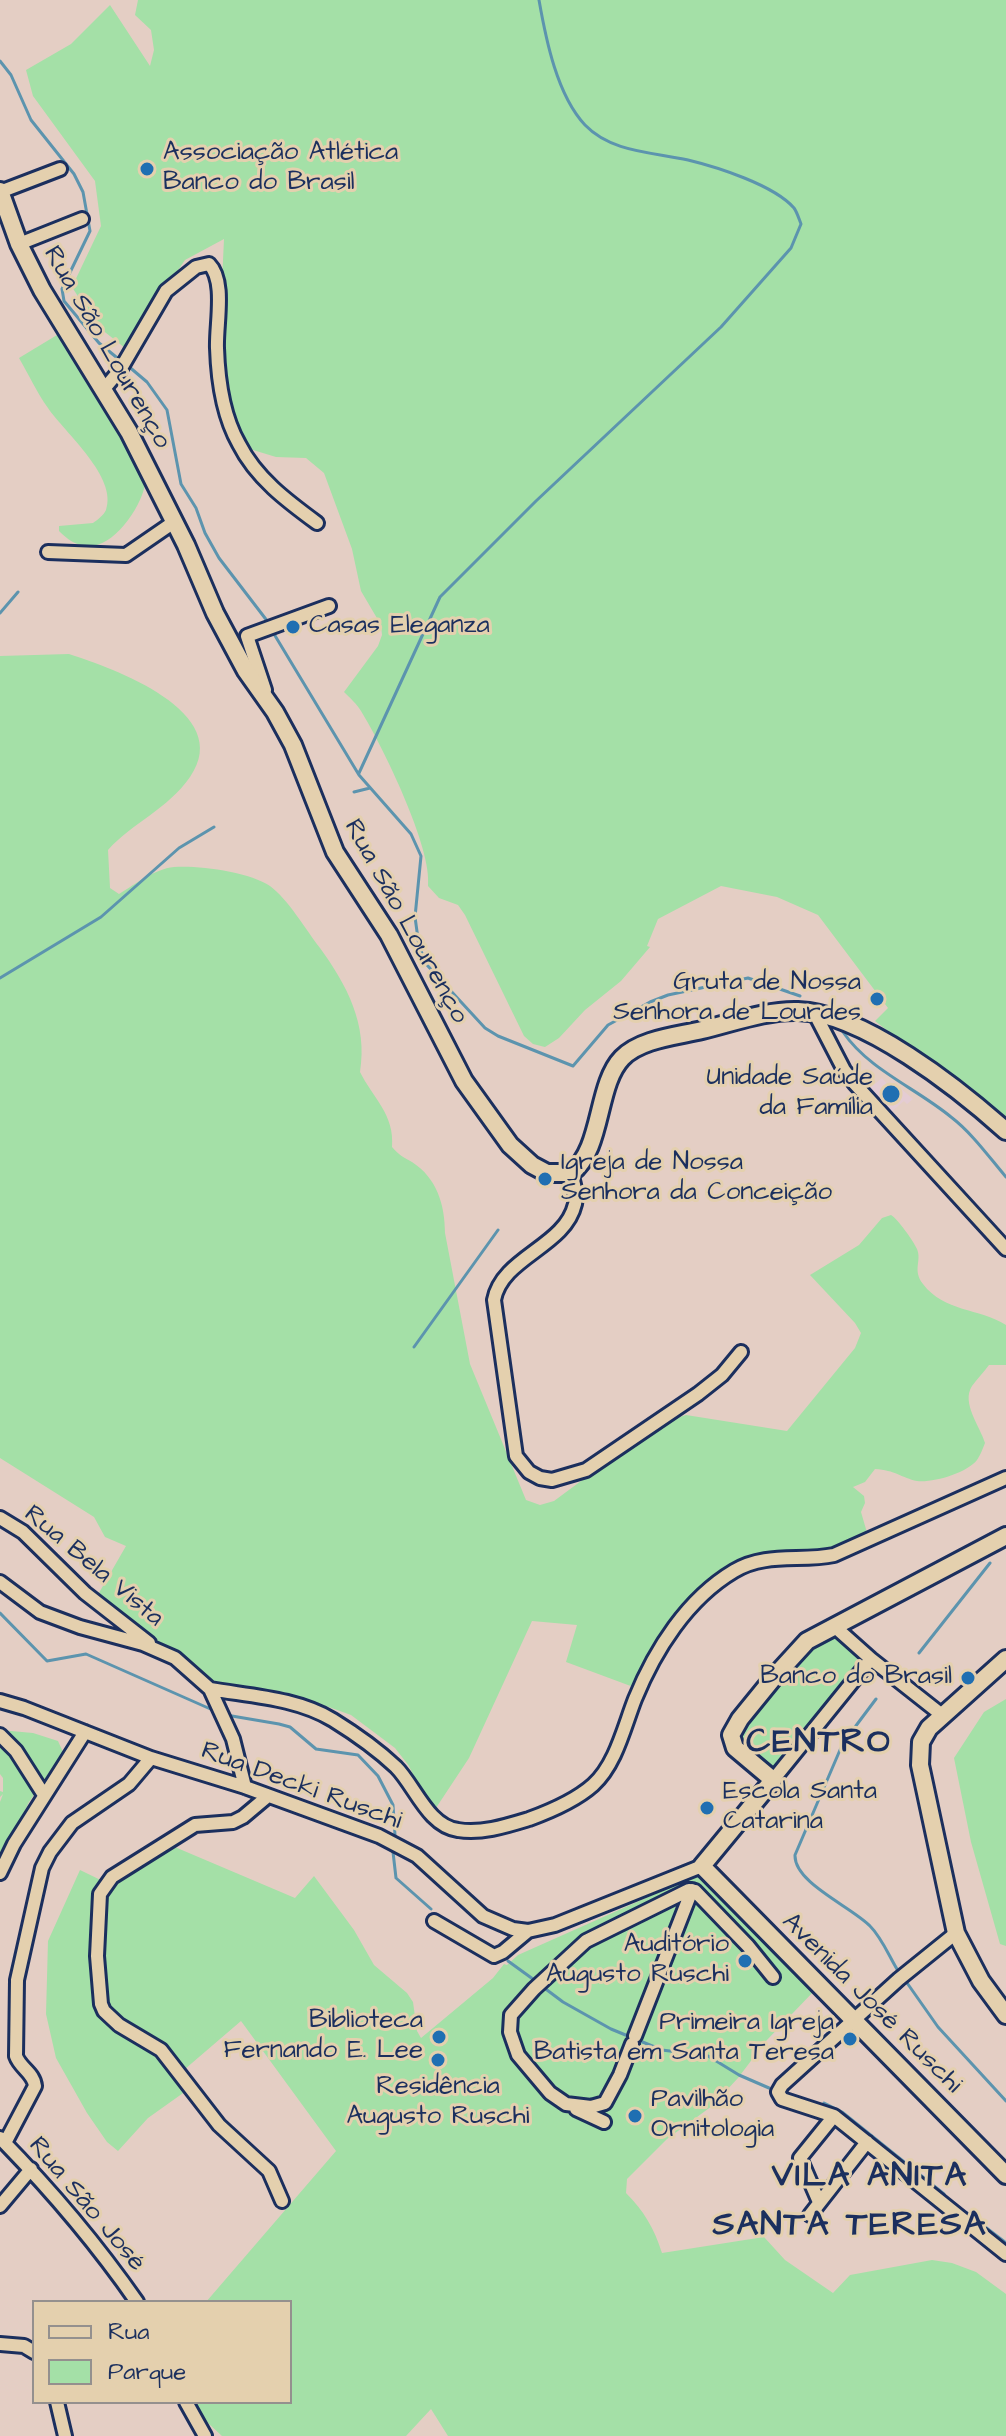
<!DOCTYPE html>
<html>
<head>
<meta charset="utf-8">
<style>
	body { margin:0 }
	#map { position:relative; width:1006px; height:2436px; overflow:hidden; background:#e4cec4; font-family:"Architects Daughter",sans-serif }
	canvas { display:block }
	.legend { position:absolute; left:32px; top:2300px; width:260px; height:104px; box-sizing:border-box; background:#e4d0ae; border:2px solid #94908e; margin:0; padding:10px 14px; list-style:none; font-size:24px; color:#1b2f5e }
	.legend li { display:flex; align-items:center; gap:16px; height:40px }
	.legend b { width:40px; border:2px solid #94908e }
</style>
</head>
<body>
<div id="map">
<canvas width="1006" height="2436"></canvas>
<ul class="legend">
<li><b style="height:10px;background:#e4d0ae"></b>Rua</li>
<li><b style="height:22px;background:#a4e0a7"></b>Parque</li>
</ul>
</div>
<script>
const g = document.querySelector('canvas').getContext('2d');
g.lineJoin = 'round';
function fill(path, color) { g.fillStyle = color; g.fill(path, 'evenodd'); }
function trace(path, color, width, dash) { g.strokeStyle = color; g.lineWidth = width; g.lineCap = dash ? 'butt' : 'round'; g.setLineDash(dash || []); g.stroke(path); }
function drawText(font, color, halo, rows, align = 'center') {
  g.font = font + ' "Architects Daughter",sans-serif'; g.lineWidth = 6; g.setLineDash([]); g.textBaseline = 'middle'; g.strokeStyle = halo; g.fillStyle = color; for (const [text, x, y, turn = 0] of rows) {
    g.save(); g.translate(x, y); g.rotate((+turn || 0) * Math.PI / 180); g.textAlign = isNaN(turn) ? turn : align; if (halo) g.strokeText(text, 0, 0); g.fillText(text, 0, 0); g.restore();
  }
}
fill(new Path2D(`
	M 882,1078 L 888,1085 L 892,1081 L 913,1099 L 907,1104 L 904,1101 L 891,1112 L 870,1088 Z`), '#e4ccd3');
fill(new Path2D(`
	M 138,0 L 1006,0 L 1006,1123 L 875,1021 L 888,1008 L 818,915 L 777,897 L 721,886 L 658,919 L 647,946 L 650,947 L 621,981 L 585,1010 L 559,1038 L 545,1047 L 533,1044 L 524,1036 L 465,915 L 458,905 L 439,898 L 428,886 C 433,849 382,745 361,711 C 357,704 350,698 344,692 L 378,646 L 382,635 L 381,625 L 361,591 L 352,549 L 324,473 L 306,458 L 276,457 L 253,450 L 237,431 L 213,379 L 209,349 L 211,329 L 222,282 L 224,239 L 185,260 L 125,348 L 96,325 L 72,287 L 101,226 L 95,181 L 33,96 L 26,70 L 71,44 L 110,5 L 150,66 L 154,50 L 151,30 L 135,15 Z
	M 57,335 L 146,480 C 143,504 118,542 93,546 C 79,548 68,540 59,531 L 59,526 L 93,523 C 97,520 104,515 106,510 C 118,477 65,433 48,408 C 37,393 29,375 19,358 Z
	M 69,654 C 113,668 236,712 190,777 C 168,809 132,823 108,850 L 110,888 L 119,894 C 136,884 154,869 174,867 C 198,865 250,872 270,886 C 288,899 306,930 320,948 C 347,985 368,1025 360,1072 C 373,1098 395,1115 392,1147 C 399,1155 403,1157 412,1162 C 437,1178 445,1205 445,1233 L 470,1364 L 526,1500 L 540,1505 L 554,1501 L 658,1424 L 686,1415 L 787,1431 L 855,1348 L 861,1333 L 855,1323 L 810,1275 L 859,1245 L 882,1218 L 891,1215 C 898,1219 914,1242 917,1249 C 922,1261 912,1270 923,1284 C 944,1312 979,1308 1006,1325 L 1006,1365 L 989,1365 C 984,1372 977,1379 972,1386 C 961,1403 980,1426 985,1443 C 983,1448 980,1456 977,1460 C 967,1473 933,1483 917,1481 C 902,1478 895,1470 875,1469 L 865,1482 L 853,1487 L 864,1496 L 865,1503 L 861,1512 L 868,1536 L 841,1550 L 775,1554 L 713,1583 L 636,1688 L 566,1662 L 577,1625 L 532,1621 L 469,1758 L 432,1814 L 409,1766 L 395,1748 L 351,1715 L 326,1706 L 207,1687 L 156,1642 L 96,1598 L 126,1546 L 105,1537 L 94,1517 L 0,1458 L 0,656 Z
	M 832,1633 L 860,1658 L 860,1664 L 776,1768 L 771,1769 L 738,1742 L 737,1737 L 806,1647 Z
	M 1006,1699 L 1006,1946 L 1000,1944 L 971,1842 L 954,1758 L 984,1712 Z
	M 0,1730 L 33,1733 L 58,1741 L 63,1752 L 29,1802 L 0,1860 L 0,1802 L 3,1794 L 0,1797 L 0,1791 L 3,1792 L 3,1778 L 0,1774 Z
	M 163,1842 L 295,1898 L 314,1876 L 354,1930 L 374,1965 L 407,1993 L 413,2002 L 417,2031 L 421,2038 L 493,1978 L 504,1964 L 507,1965 L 518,1955 L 702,1873 L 816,1989 L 766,2041 L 738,2078 L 712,2106 L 667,2139 L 627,2179 L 626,2193 C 644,2211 654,2228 662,2253 L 764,2237 L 785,2260 L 833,2293 L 850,2275 L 932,2260 L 952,2263 L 976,2272 L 1006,2294 L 1006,2436 L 448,2436 L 431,2409 L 406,2436 L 222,2436 L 195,2411 L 190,2402 L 290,2402 L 290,2302 L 206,2302 L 336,2151 L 241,2021 L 185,2069 L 190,2082 L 186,2091 L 148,2118 L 118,2151 L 107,2142 L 87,2113 L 56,2058 L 46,2014 L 48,1941 L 80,1870 L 113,1886 L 116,1871 Z`), '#a4e0a7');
trace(new Path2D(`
	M 0,61 L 11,75 L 31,120 L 74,174 L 83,192 L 90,231 L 62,289 L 64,301 L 99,343 L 121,361
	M 127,365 L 147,382 L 167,410 L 181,484 L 196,508 L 205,533 L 219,558 L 268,622
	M 0,613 L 18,592
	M 271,629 L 359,775 L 411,834 L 421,856 L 415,917 L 419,946 L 427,965 L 485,1028 L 498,1036 L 573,1066 L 608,1025 L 650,1002 L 668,995 L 748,978 L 800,996
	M 359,773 L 440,597 L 536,501 L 721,327 L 791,248 L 801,224 C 799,219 797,212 794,208 C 774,185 717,167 688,160 C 654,152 612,153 585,125 C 557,95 546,40 539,0
	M 354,792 L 370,788
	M 0,978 L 101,917 L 179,848 L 214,827
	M 843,1032 C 869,1070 916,1088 951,1117 C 972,1133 989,1157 1006,1177
	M 414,1347 L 498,1230
	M 0,1613 L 47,1661 L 86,1654 L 215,1711
	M 919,1653 L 990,1563
	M 876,1699 L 843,1743 L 795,1855 C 794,1883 852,1907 870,1926 C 883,1939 890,1959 900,1974
	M 226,1715 L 279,1724 L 290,1727 L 316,1749 L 358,1755 L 378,1776 L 393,1805 L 395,1835
	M 393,1852 L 396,1878 L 431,1909
	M 508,1961 L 537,1982
	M 905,1980 L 938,2027 L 1006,2101
	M 543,1987 L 563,2002 L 611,2029 L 662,2050 L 708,2056 L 739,2075 L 769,2088
	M 824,2103 L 842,2112 L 944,2194
	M 967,2213 L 1006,2243`), '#5c94ae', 3);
const minor = new Path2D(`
	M 0,192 L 60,169
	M 19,244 L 82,219
	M 104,389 L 120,370 L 166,291 L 196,267 L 209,264 C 226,281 216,324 217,348 C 218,380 223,416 239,444 C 256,478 287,501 317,523
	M 48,552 L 126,555 L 174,522
	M 265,690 L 247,636 L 329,606
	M 814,1012 L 844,1070 L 855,1084 L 1006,1249
	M 571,1173 C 574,1184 577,1194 575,1204 C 565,1247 502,1257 494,1300 L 516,1456 L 529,1472 L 540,1478 L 552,1480 L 586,1470 L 698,1394 L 722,1375 L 741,1352
	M 0,1518 L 23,1532 L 85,1593 L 149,1643
	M 0,1582 L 40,1612 L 80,1627 L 143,1644 L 175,1658 L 210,1689 L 233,1739 L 245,1787
	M 834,1626 L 871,1659 L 942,1715
	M 210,1689 C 250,1696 297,1698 333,1720 C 354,1733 377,1749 396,1767 C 415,1786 428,1826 458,1830 C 481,1834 506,1826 529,1819 C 551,1811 575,1801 593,1785 C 616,1764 624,1727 635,1699 C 655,1650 687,1599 734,1571 C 766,1552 800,1562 834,1555 L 1006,1478
	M 0,1701 L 24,1708 L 151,1758 L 245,1787 L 379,1836 L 417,1856 L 483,1916 L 513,1929 L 528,1931 L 555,1925 L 702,1866
	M 0,1735 L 16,1751 L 44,1795
	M 773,1780 L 871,1659
	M 268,1796 L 243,1817 L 233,1822 L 195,1825 L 112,1877 L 100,1894 L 97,1956 L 101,2004 L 104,2011 L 119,2025 L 161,2050 L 219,2125 L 269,2171 L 282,2201
	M 0,1873 L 14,1844 L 85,1732
	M 434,1921 L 494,1956 L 503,1952 L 528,1931
	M 956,1933 L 899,1979 L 782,2085 L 778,2092 L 782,2099 L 834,2116 L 1006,2254
	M 635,2036 L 692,1890
	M 632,2044 L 620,2075 L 605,2103 L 591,2107 L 566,2104 L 550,2093 L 518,2055 L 510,2032 L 511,2015 L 534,1989 L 586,1941 L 689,1890 L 695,1891 L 748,1946 L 773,1977
	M 576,2109 L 604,2122
	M 0,2138 C 50,2189 96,2243 137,2302
	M 5,2143 L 35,2086 C 34,2073 20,2068 16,2056 L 17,1980 L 42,1868 L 50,1852 L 72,1823 L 129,1784 L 151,1758
	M 819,2202 L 800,2158 L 834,2116
	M 0,2206 L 31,2169
	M 810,2215 L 867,2142
	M 0,2344 L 24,2346 L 34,2352
	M 57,2402 L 65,2436
	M 186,2402 L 205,2436`);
const major = new Path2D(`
	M 0,191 L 19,244 L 42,290 L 129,432 L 186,545 L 215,613 L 246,671 L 275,712 L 293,745 L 335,852 L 389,935 L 464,1081 L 510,1145 L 532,1165 L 547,1173 L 571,1173 C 603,1149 596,1085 622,1058 C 640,1039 677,1036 702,1030 C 732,1023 766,1010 798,1011 C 863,1013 958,1088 1006,1131
	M 1006,1536 L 807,1641 L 775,1676 L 740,1719 L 731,1735 L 735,1748 L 773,1780 L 702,1866 L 1006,2175
	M 1006,1659 L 929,1728 L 921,1742 L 920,1765 L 956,1933 L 981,1981 L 1006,2015`);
trace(minor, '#1b2f5e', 18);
trace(major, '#1b2f5e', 22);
trace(minor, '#e4d0ae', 12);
trace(major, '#e4d0ae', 16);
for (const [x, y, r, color] of [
	[147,169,8,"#1f6fb2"],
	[293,627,8,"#1f6fb2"],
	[877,999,8,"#1f6fb2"],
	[891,1094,10,"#1f6fb2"],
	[545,1179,8,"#1f6fb2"],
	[968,1678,8,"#1f6fb2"],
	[707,1808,8,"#1f6fb2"],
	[745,1961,8,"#1f6fb2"],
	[439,2037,8,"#1f6fb2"],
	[850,2039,8,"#1f6fb2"],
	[438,2060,8,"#1f6fb2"],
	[635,2116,8,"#1f6fb2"]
]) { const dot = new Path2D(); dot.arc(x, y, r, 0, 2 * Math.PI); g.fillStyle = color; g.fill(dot); trace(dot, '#e4d0ae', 3); }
drawText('26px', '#1b2f5e', '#e4d0ae', [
	["Associação Atlética",163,154,"left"],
	["Banco do Brasil",163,184,"left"],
	["Casas Eleganza",309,627,"left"],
	["Gruta de Nossa",861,984],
	["Senhora de Lourdes",861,1014],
	["Unidade Saúde",873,1079],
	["da Família",873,1109],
	["Igreja de Nossa",561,1164,"left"],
	["Senhora da Conceição",561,1194,"left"],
	["Banco do Brasil",952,1678],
	["Escola Santa",723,1793,"left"],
	["Catarina",723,1823,"left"],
	["Auditório",729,1946],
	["Augusto Ruschi",729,1976],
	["Biblioteca",423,2022],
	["Fernando E. Lee",423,2052],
	["Primeira Igreja",834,2024],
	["Batista em Santa Teresa",834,2054],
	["Residência",438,2088,"center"],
	["Augusto Ruschi",438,2118,"center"],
	["Pavilhão",651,2101,"left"],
	["Ornitologia",651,2131,"left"]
], 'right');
drawText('26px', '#1b2f5e', '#e4d0ae', [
	["Rua São Lourenço",106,348,60],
	["Rua São Lourenço",405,922,61],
	["Rua Bela Vista",93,1567,40],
	["Rua Decki Ruschi",301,1787,20],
	["Avenida José Ruschi",871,2004,45],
	["Rua São José",86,2205,50]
]);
g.letterSpacing = '2px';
drawText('bold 34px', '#1b2f5e', '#e4d0ae', [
	["CENTRO",819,1744],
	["VILA ANITA",870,2178],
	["SANTA TERESA",850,2227]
]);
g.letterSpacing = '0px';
</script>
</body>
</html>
